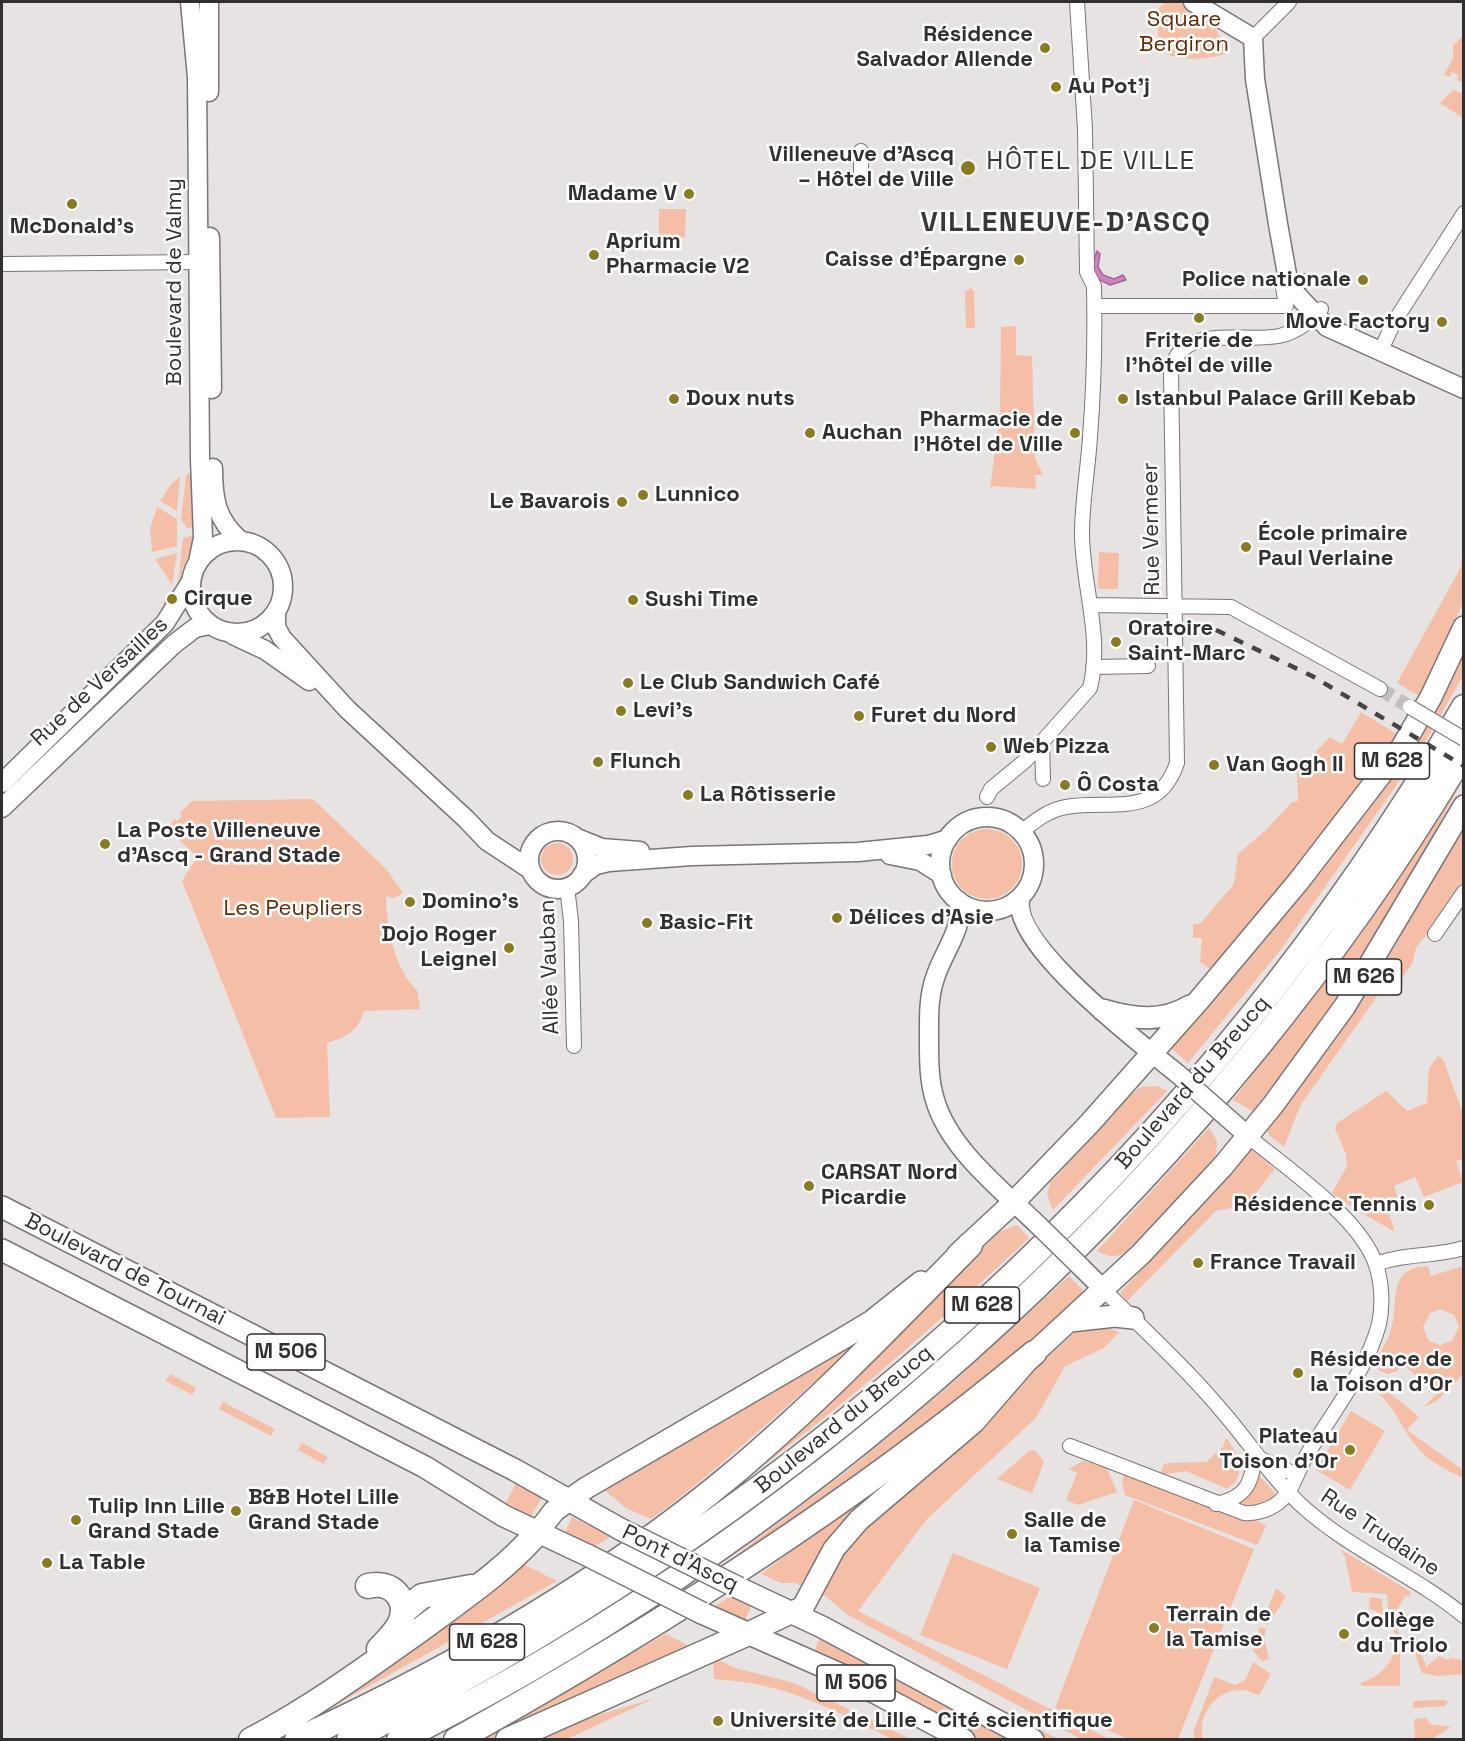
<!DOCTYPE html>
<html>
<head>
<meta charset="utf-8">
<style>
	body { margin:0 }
	#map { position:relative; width:1465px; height:1741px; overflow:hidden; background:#e8e3e3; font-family:"Space Grotesk",sans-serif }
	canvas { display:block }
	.frame { position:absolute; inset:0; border:3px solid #322f30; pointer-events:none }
</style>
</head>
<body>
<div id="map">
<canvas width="1465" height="1741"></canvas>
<div class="frame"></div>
</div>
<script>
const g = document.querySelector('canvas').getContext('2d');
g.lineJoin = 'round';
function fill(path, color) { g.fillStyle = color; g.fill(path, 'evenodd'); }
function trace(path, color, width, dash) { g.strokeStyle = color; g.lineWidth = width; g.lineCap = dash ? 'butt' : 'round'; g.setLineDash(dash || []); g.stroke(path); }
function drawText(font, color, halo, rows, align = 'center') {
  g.font = font + ' "Space Grotesk",sans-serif'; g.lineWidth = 5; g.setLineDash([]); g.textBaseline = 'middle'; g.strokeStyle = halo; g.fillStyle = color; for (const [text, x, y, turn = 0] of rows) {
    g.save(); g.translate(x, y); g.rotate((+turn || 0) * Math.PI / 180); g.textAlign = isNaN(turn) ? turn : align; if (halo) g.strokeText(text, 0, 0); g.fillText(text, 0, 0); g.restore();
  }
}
fill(new Path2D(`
	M 1166,2 C 1203,2 1215,25 1229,53 C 1214,58 1166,66 1160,45 C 1156,35 1159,19 1159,8 Z
	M 1463,36 L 1463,83 L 1457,80 L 1458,75 L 1452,72 L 1450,77 L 1444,75 L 1453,58 L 1453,45 Z
	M 1453,90 L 1463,94 L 1463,118 L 1440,103 Z
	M 659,209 L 686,209 L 685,238 L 659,237 Z
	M 971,288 L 974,292 L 975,328 L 966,328 L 965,292 Z
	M 1016,326 L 1016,355 L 1032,356 L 1035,458 L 1043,475 L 1035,475 L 1036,489 L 994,486 L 990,489 L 1000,412 L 1001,327 Z
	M 192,472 L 198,527 L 187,528 L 181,520 L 186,475 Z
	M 180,477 L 177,511 L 160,501 L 171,484 Z
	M 157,507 L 177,519 L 177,546 L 152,552 L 150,529 Z
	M 199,534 L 197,548 L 187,559 L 182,570 L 181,593 L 170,609 L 163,603 L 178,584 L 183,538 Z
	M 1463,542 L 1463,602 L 1421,697 L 1397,683 L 1461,567 Z
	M 1099,552 L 1119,553 L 1118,589 L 1098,589 Z
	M 177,553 L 172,585 L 155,559 Z
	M 1463,653 L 1463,676 L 1417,756 L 1282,948 L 1188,1063 L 1171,1048 L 1293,905 L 1388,785 L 1440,705 Z
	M 1361,712 L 1398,735 C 1341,817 1277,894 1210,969 L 1200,962 L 1202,938 L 1193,938 L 1193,924 L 1200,924 L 1234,884 L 1238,854 L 1266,830 L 1292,802 L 1298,801 L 1297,771 L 1330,737 L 1342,744 Z
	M 1463,780 L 1383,926 L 1323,1019 L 1254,1112 L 1233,1100 L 1361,934 Z
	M 313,799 L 386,869 L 403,893 L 395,898 L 386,896 C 386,926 395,970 417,990 L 420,1009 L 364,1011 C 358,1031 347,1037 327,1043 L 330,1117 L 276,1118 L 182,881 L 197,857 L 167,828 L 175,819 L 177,821 L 182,816 L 180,813 L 192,801 Z
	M 1463,827 L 1463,887 L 1416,948 L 1412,964 L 1392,991 L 1385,985 L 1300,1106 L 1284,1147 L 1269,1135 L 1267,1129 L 1378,976 Z
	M952 864a35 35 0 1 1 70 0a35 35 0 1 1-70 0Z
	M541 859a16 16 0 1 1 32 0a16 16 0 1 1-32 0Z
	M 1438,1056 L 1443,1059 L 1463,1113 L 1463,1159 L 1456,1161 L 1463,1182 L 1424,1197 L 1415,1177 L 1394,1186 L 1398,1200 L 1393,1201 L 1397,1211 L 1389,1214 L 1395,1232 L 1353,1208 L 1332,1193 L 1347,1166 L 1346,1154 L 1335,1129 L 1337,1123 L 1386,1091 L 1407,1111 L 1427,1103 L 1429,1068 Z
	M 1157,1086 L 1167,1091 L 1053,1210 L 1047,1194 L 1050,1183 L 1131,1095 L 1141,1087 Z
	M 1209,1128 L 1217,1141 L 1216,1155 L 1135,1247 C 1121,1257 1112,1259 1097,1251 Z
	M 1252,1148 L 1275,1169 L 1246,1205 L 1216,1211 L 1127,1301 L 1120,1293 Z
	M 1017,1225 L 1029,1238 C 919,1341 805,1440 679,1526 L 909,1322 L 999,1232 Z
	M 1428,1266 L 1431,1276 L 1463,1266 L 1464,1373 L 1437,1401 L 1424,1407 L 1436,1394 L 1403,1364 L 1397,1371 L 1387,1374 L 1379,1370 L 1376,1364 C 1378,1352 1388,1342 1391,1330 C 1400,1301 1385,1268 1428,1266 ZM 1440,1309 L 1454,1315 L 1459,1326 L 1452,1341 L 1440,1345 L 1429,1341 L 1423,1327 L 1430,1313 Z
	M 1069,1276 L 1086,1294 L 994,1374 L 823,1501 L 737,1560 L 731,1559 L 851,1468 L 947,1388 Z
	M 1100,1325 L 1119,1332 L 1104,1348 L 1065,1366 L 1036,1418 L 927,1519 L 858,1611 L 1109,1739 L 1081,1739 L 848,1615 L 825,1596 L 795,1583 L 781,1583 L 761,1574 L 859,1500 L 873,1516 L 1015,1384 L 1078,1330 Z
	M 860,1337 L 862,1342 C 790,1400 726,1465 651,1519 L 626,1508 L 604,1490 Z
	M 170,1374 L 196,1388 L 192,1395 L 166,1381 Z
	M 1384,1388 L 1419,1417 L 1407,1430 L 1463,1470 L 1463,1478 C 1447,1470 1429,1462 1417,1447 C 1402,1430 1397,1410 1379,1394 Z
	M 223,1402 L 275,1429 L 271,1436 L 219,1409 Z
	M 1351,1411 L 1385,1431 L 1350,1490 L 1316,1470 Z
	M 1226,1438 C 1239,1454 1248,1476 1227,1489 L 1186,1471 L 1160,1475 L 1164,1464 L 1168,1463 L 1206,1462 L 1223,1447 Z
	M 302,1443 L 328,1457 L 324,1464 L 298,1450 Z
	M 1035,1450 L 1044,1462 L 1032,1493 L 997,1479 L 1029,1451 Z
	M 1083,1461 L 1106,1466 L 1117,1492 L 1078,1505 L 1066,1500 L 1077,1473 L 1069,1469 Z
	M 1125,1473 L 1244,1519 L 1256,1520 L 1266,1526 L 1257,1545 L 1125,1495 L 1122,1481 Z
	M 1257,1473 L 1278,1497 L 1252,1509 L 1237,1504 Z
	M 519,1478 L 545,1492 L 528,1522 L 503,1508 Z
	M 1134,1500 L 1254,1549 L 1178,1739 L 1128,1739 L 1055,1708 Z
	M 572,1517 L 610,1537 L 594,1547 L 565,1532 Z
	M 1340,1549 L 1411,1592 L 1409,1597 L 1406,1595 L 1393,1616 L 1404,1623 L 1401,1629 L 1388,1610 L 1387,1594 L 1352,1592 L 1345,1557 Z
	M 953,1553 L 1040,1588 L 1007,1669 L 920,1635 Z
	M 519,1562 L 557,1581 L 314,1717 L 311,1715 Z
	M 1276,1588 L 1286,1597 L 1267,1625 L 1262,1623 Z
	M 731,1596 L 751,1607 L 744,1622 L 714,1607 Z
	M 1370,1597 L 1382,1599 L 1383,1613 L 1400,1634 L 1400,1686 L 1363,1686 L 1360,1683 C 1400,1674 1411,1620 1369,1609 Z
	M 831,1619 L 1058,1739 L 1049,1739 L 829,1623 Z
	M 1260,1627 L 1266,1629 L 1264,1638 L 1269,1659 L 1262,1661 L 1253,1651 Z
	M 666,1634 L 691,1647 L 492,1739 L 478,1740 Z
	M 821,1635 L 1019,1739 L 978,1739 L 813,1655 Z
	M 1414,1636 L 1419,1638 L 1417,1640 L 1426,1667 L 1439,1656 L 1447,1660 L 1451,1658 L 1463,1660 L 1463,1684 L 1461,1674 L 1438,1676 L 1422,1673 L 1410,1640 Z
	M 713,1657 L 735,1668 L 794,1683 L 911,1739 L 892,1739 C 829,1708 786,1683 714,1679 Z
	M 1253,1662 L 1271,1674 L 1259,1695 C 1253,1693 1246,1690 1241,1690 C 1215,1690 1197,1716 1203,1739 L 1195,1739 L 1193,1733 L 1214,1677 L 1235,1685 L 1246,1679 Z
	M 655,1698 L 567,1739 L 527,1740 C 568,1721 612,1712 655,1698 Z
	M 1445,1700 L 1448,1703 L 1445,1706 L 1413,1708 L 1413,1701 Z
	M 1426,1718 L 1430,1724 L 1451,1727 L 1432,1739 L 1415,1739 L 1414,1719 Z`), '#f4bfa6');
const water = new Path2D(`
	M 1097,251 L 1100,254 L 1098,267 L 1103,275 L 1114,279 L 1123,275 L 1126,280 L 1110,285 L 1096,278 L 1092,266 Z`);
fill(water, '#d081c1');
trace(water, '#a16896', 1.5);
trace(new Path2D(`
	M 1380,689 L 1410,707`), '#c4bfbf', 14, [14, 7]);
const street = new Path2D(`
	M 1253,38 L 1289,2
	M 861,151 L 861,173
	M 2,264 L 198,262
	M 1094,306 L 1286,306 L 1282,281 L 1304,281
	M 1380,352 L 1394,322 L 1464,213
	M 1092,605 L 1231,607 L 1380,689
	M 1093,667 L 1148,666
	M 1042,742 L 1043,779
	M 987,797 L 991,789 L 1026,760 L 1090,688 C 1103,636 1082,585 1082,533 C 1082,502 1088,469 1090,437 C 1094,387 1095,336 1094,286 L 1087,272 L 1085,129 L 1077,2
	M 1021,832 C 1035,821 1048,810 1066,807 C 1109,799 1158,820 1177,763 L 1171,371 C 1180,323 1243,343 1279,336 C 1297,332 1309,322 1321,309
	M 567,887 L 571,921 L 574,1046
	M 1435,934 L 1464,892
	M 1376,1264 C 1405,1253 1434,1257 1464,1248
	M 1104,1290 C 1144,1330 1186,1368 1222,1411 C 1249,1442 1271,1477 1301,1505 C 1350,1550 1413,1574 1464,1616
	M 1070,1446 L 1244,1513 C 1255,1514 1269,1510 1278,1503 C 1292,1492 1296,1475 1304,1460 C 1328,1418 1367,1371 1379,1324 C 1383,1306 1382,1283 1376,1265 C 1360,1217 1287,1169 1248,1136
	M 1263,1460 L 1297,1475
	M 1216,1504 C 1248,1497 1252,1482 1255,1453`);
const secondary = new Path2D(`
	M 190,2 L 197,77 L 200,459 L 203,538 L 198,562
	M 209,2 L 209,92
	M 1193,2 L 1253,38 L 1255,79 L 1278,224 L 1288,280 L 1297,295 L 1327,327 L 1464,389
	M 210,237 L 212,389
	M 213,468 C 213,499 216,520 241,541
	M191 587a46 46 0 1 1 92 0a46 46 0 1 1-92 0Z
	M 276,612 L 276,627 L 282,638 L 347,709 L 466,819 L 487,841 L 531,870
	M 233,635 L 265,650 L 309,681
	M 2,783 L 165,623 L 190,583
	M 2,808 L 174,644 L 195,628 L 210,625
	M940 864a47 47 0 1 1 94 0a47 47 0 1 1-94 0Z
	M529 860a29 29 0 1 1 58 0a29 29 0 1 1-58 0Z
	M 577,838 L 602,848 L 640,851
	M 890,855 L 920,861 L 942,875
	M 582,875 L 596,865 L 609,862 L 692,856 L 858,852 L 928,845 L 948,839
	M 1021,897 C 1006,942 1145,1047 1179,1075
	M 959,901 C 965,927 942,954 935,978 C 928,998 929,1020 929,1041 C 929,1061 929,1081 935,1100 C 949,1149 1002,1190 1038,1225
	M 1222,1113 L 1248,1136
	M 1081,1267 L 1104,1290`);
const primary = new Path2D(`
	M 1103,1010 C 1133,1019 1162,1023 1190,1006
	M 2,1207 L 515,1470 L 622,1530
	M 2,1250 L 425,1467 L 504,1516 L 587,1555
	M 958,1254 L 1014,1202 L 1090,1123 L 1200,999 L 1298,882 L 1402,747 L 1431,697 L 1464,627
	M 1070,1321 L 1115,1316 L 1133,1318
	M 537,1533 L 554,1511 L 586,1488 L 847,1336 L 872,1321 L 921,1282
	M 739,1588 L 822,1627 L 1033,1740
	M 702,1613 L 842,1675 L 964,1740
	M 746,1634 L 803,1607 L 834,1549 L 859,1520 L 974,1422 L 1034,1353 L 1141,1254 L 1223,1166 L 1273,1105 L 1345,1006 L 1464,806`);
const highway = new Path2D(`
	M 368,1586 C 392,1580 410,1600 400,1623 C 395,1633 386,1641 379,1649
	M 403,1612 L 422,1596 L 471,1587
	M 251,1740 C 312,1708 368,1667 424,1627 C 463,1598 505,1570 537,1533
	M 297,1740 C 449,1670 600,1584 729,1477 C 814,1406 892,1325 970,1245
	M 349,1740 C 810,1508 1203,1154 1464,707
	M 399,1740 C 828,1526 1220,1164 1464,752
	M 456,1740 C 659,1627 855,1502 1034,1353
	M 508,1740 L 746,1634`);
trace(street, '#7a7576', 16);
trace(secondary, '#7a7576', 21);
trace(primary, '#7a7576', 24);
trace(highway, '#7a7576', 27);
trace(street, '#fff', 14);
trace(secondary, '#fff', 18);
trace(primary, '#fff', 21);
trace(highway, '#fff', 24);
trace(new Path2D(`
	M 1216,630 L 1312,676 L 1464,766`), '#464343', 4.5, [10, 10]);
const streetBridge = new Path2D(`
	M 1410,707 L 1464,739`);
const secondaryBridge = new Path2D(`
	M 1179,1075 L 1222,1113
	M 1038,1225 L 1081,1267`);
const primaryBridge = new Path2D(`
	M 622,1530 L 739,1588
	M 587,1555 L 702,1613`);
trace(streetBridge, '#7a7576', 16, []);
trace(secondaryBridge, '#7a7576', 21, []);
trace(primaryBridge, '#7a7576', 24, []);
trace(streetBridge, '#fff', 14);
trace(secondaryBridge, '#fff', 18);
trace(primaryBridge, '#fff', 21);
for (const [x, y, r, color] of [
	[1045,48,6,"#887b21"],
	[1056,87,6,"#887b21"],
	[968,168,8,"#887b21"],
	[689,194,6,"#887b21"],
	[72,204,6,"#887b21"],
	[594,255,6,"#887b21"],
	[1019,260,6,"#887b21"],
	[1363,280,6,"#887b21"],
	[1199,318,6,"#887b21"],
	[1442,322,6,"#887b21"],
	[674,399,6,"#887b21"],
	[1123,399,6,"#887b21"],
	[810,433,6,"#887b21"],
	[1075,433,6,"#887b21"],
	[643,495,6,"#887b21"],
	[622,502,6,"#887b21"],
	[1246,547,6,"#887b21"],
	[172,599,6,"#887b21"],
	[633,600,6,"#887b21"],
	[1116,642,6,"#887b21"],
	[628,683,6,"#887b21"],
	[621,711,6,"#887b21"],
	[859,716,6,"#887b21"],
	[991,747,6,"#887b21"],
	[598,762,6,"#887b21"],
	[1214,765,6,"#887b21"],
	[1065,785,6,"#887b21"],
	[688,795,6,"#887b21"],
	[105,844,6,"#887b21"],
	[410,902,6,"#887b21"],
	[837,918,6,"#887b21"],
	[647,923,6,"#887b21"],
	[509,948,6,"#887b21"],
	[809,1186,6,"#887b21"],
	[1429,1205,6,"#887b21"],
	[1198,1263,6,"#887b21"],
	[1298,1373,6,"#887b21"],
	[1350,1450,6,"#887b21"],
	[236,1511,6,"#887b21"],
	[76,1520,6,"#887b21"],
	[1012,1534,6,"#887b21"],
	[47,1563,6,"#887b21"],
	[1154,1628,6,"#887b21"],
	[1344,1634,6,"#887b21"],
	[718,1721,6,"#887b21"]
]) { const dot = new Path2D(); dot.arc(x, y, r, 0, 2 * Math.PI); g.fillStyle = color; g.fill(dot); trace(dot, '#fff', 2); }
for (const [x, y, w] of [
	[1392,761,75],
	[1364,977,75],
	[982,1305,75],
	[286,1352,78],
	[487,1642,75],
	[856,1683,78]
]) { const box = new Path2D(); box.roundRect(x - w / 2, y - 18, w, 36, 4.5); g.fillStyle = '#fff'; g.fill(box); trace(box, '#322f30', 1.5); }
drawText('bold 21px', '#322f30', null, [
	["M 628",1392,761],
	["M 626",1364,977],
	["M 628",982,1305],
	["M 506",286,1352],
	["M 628",487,1642],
	["M 506",856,1683]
]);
drawText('22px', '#622905', '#fff', [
	["Square",1184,20],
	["Bergiron",1184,45],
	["Les Peupliers",293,909]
]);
drawText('bold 22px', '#322f30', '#fff', [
	["Résidence",1033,35,"right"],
	["Salvador Allende",1033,60,"right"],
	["Au Pot'j",1068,87],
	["Villeneuve d'Ascq",954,155,"right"],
	["– Hôtel de Ville",954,180,"right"],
	["Madame V",677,194,"right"],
	["McDonald's",72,227,"center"],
	["Aprium",606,242],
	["Pharmacie V2",606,267],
	["Caisse d'Épargne",1007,260,"right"],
	["Police nationale",1351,280,"right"],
	["Move Factory",1430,322,"right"],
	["Friterie de",1199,341,"center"],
	["l'hôtel de ville",1199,366,"center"],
	["Doux nuts",686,399],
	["Istanbul Palace Grill Kebab",1135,399],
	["Pharmacie de",1063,420,"right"],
	["l'Hôtel de Ville",1063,445,"right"],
	["Auchan",822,433],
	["Lunnico",655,495],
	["Le Bavarois",610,502,"right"],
	["École primaire",1258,534],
	["Paul Verlaine",1258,559],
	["Cirque",184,599],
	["Sushi Time",645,600],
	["Oratoire",1128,629],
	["Saint-Marc",1128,654],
	["Le Club Sandwich Café",640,683],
	["Levi's",633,711],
	["Furet du Nord",871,716],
	["Web Pizza",1003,747],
	["Flunch",610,762],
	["Van Gogh II",1226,765],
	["Ô Costa",1077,785],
	["La Rôtisserie",700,795],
	["La Poste Villeneuve",117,831],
	["d'Ascq - Grand Stade",117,856],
	["Domino's",422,902],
	["Délices d'Asie",849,918],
	["Basic-Fit",659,923],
	["Dojo Roger",497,935,"right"],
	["Leignel",497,960,"right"],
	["CARSAT Nord",821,1173],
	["Picardie",821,1198],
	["Résidence Tennis",1417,1205,"right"],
	["France Travail",1210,1263],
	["Résidence de",1310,1360],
	["la Toison d'Or",1310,1385],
	["Plateau",1338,1437,"right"],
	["Toison d'Or",1338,1462,"right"],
	["B&B Hotel Lille",248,1498],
	["Grand Stade",248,1523],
	["Tulip Inn Lille",88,1507],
	["Grand Stade",88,1532],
	["Salle de",1024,1521],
	["la Tamise",1024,1546],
	["La Table",59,1563],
	["Terrain de",1166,1615],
	["la Tamise",1166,1640],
	["Collège",1356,1621],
	["du Triolo",1356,1646],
	["Université de Lille ‐ Cité scientifique",730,1721]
], 'left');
drawText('22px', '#322f30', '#fff', [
	["Boulevard de Valmy",175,282,-90],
	["Rue Vermeer",1152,529,-91],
	["Rue de Versailles",100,682,-43],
	["Allée Vauban",550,967,-92],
	["Boulevard du Breucq",1193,1083,-49],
	["Boulevard de Tournai",125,1270,27],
	["Boulevard du Breucq",844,1420,-39],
	["Rue Trudaine",1380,1533,34],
	["Pont d'Ascq",680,1559,26]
]);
g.letterSpacing = '1.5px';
drawText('26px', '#3b3737', '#fff', [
	["HÔTEL DE VILLE",1091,162]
]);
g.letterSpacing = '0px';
g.letterSpacing = '1.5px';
drawText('bold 28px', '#3b3737', '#fff', [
	["VILLENEUVE-D'ASCQ",1066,223]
]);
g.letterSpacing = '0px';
</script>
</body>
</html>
